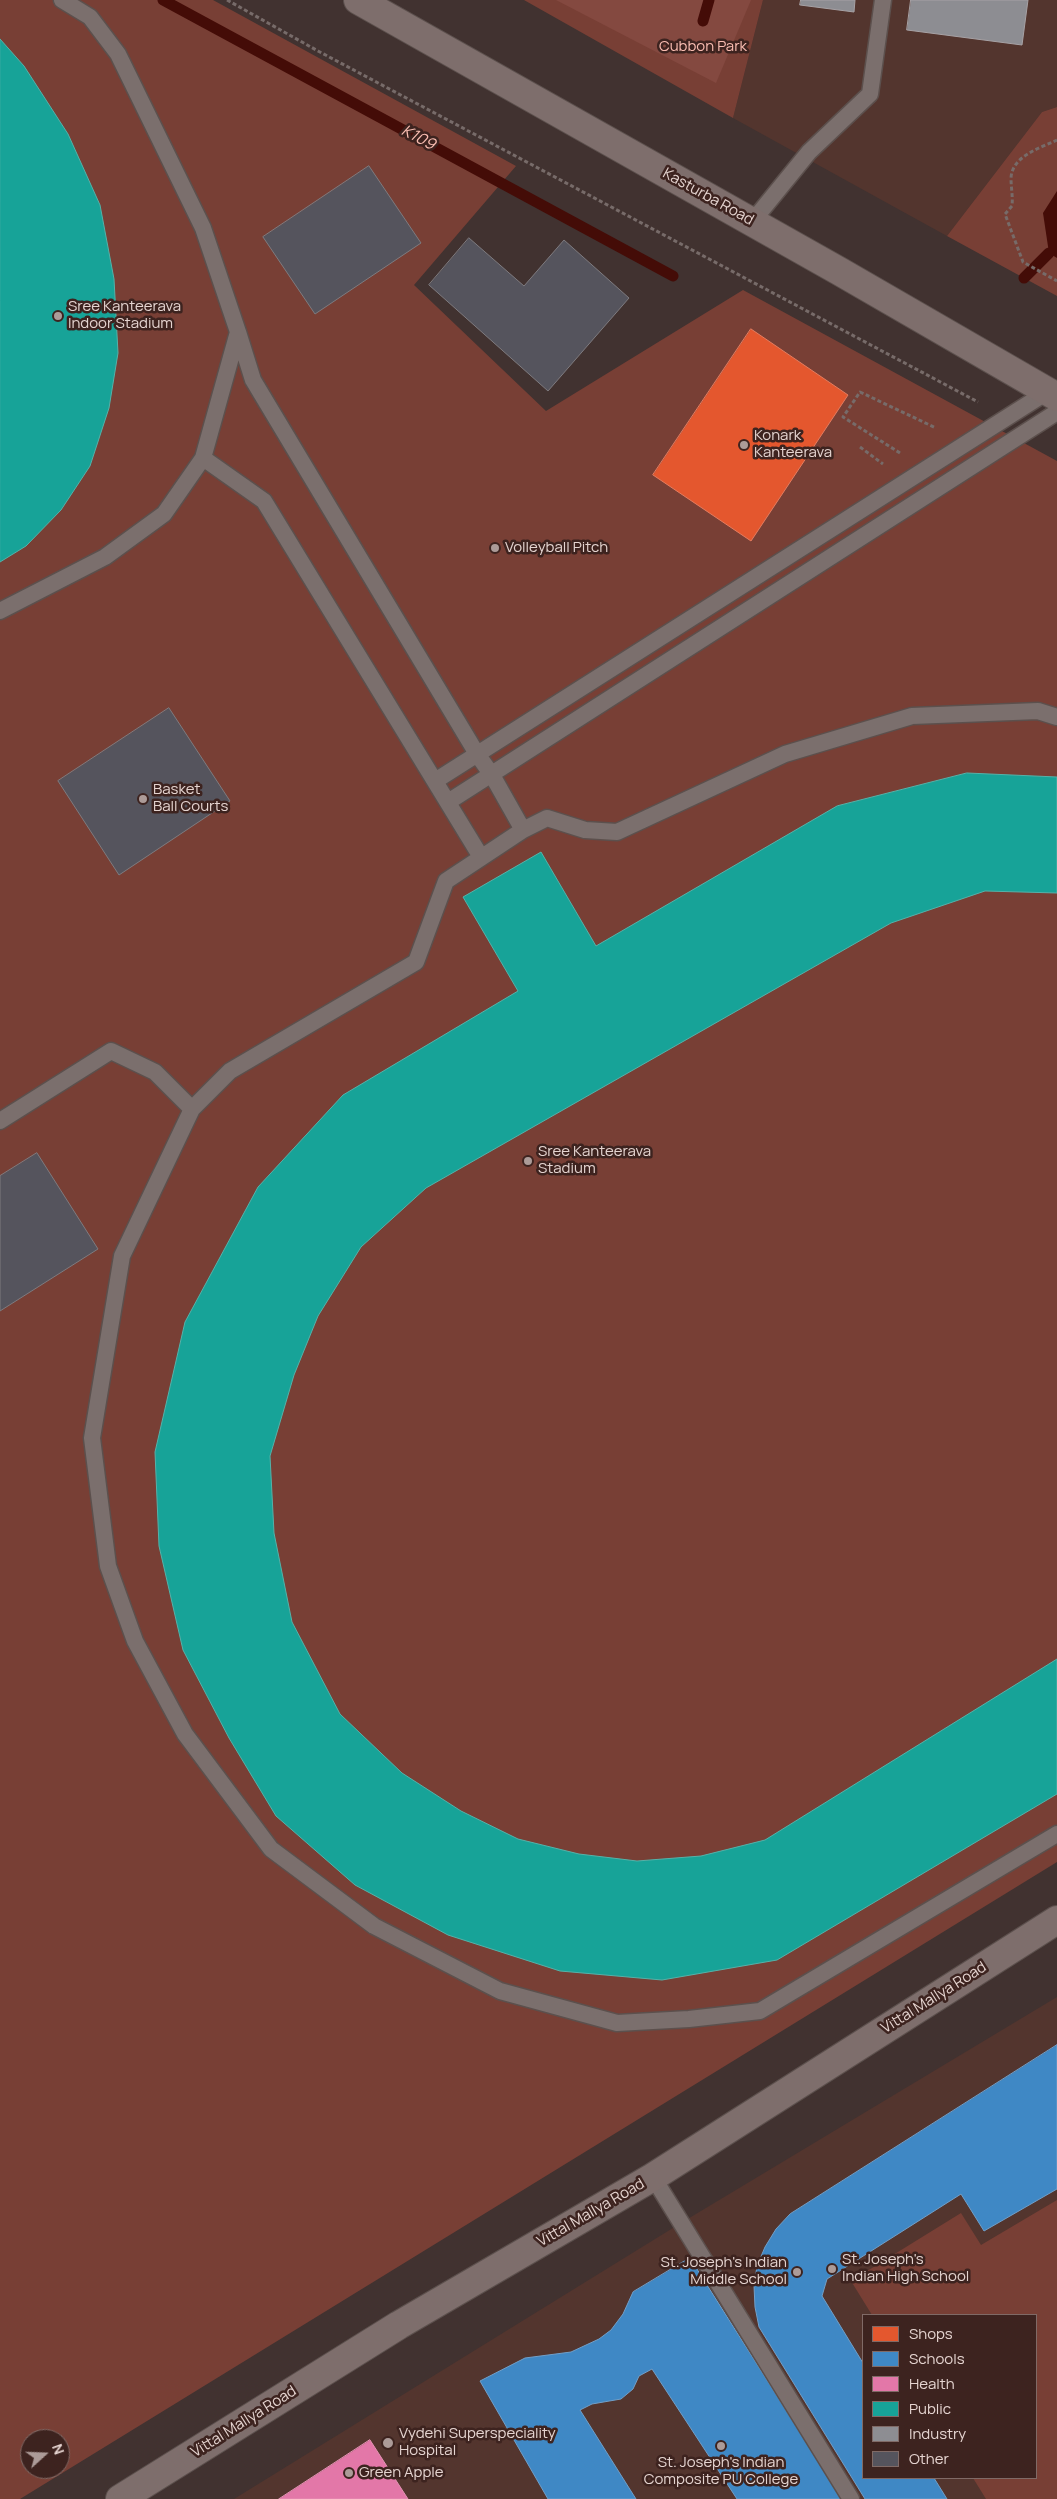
<!DOCTYPE html>
<html>
<head>
<meta charset="utf-8">
<style>
	body { margin:0 }
	#map { position:relative; width:1057px; height:2499px; overflow:hidden; background:#413230; font-family:Manrope,sans-serif }
	canvas { display:block }
	.legend { position:absolute; left:862px; top:2314px; width:175px; height:165px; box-sizing:border-box; background:#3d231f; border:1px solid #806a66; margin:0; padding:6px 9px; list-style:none; font-size:15px; color:#e5d4d0 }
	.legend li { display:flex; align-items:center; gap:10px; height:25px }
	.legend b { width:25px; border:1px solid #806a66 }
	.north { position:absolute; left:20px; top:2429px; width:50px; height:50px; box-sizing:border-box; background:#3d231f; border:1px solid #806a66; border-radius:50%; rotate:70deg; font-size:14px; font-weight:700; line-height:20px; text-align:center; color:#e5d4d0 }
	.north::after { content:''; display:block; margin:auto; width:18px; height:22px; background:#ac9b98; clip-path:polygon(50% 0,100% 100%,50% 72%,0 100%) }
</style>
</head>
<body>
<div id="map">
<canvas width="1057" height="2499"></canvas>
<ul class="legend">
<li><b style="height:14px;background:#e4572e"></b>Shops</li>
<li><b style="height:14px;background:#3f88c5"></b>Schools</li>
<li><b style="height:14px;background:#e377a8"></b>Health</li>
<li><b style="height:14px;background:#17a398"></b>Public</li>
<li><b style="height:14px;background:#8d8d92"></b>Industry</li>
<li><b style="height:14px;background:#55545d"></b>Other</li>
</ul>
<div class="north">N</div>
</div>
<script>
const g = document.querySelector('canvas').getContext('2d');
g.lineJoin = 'round';
function fill(path, color) { g.fillStyle = color; g.fill(path, 'evenodd'); }
function trace(path, color, width, dash) { g.strokeStyle = color; g.lineWidth = width; g.lineCap = dash ? 'butt' : 'round'; g.setLineDash(dash || []); g.stroke(path); }
function drawText(font, color, halo, rows, align = 'center') {
  g.font = font + ' Manrope,sans-serif'; g.lineWidth = 5; g.setLineDash([]); g.textBaseline = 'middle'; g.strokeStyle = halo; g.fillStyle = color; for (const [text, x, y, turn = 0] of rows) {
    g.save(); g.translate(x, y); g.rotate((+turn || 0) * Math.PI / 180); g.textAlign = isNaN(turn) ? turn : align; if (halo) g.strokeText(text, 0, 0); g.fillText(text, 0, 0); g.restore();
  }
}
fill(new Path2D(`
	M 763,0 L 1057,0 L 1057,107 L 1042,112 L 947,236 L 733,118 Z
	M 1057,1997 L 1057,2499 L 234,2499 L 681,2223 ZM 863,2315 L 1036,2315 L 1036,2478 L 863,2478 Z`), '#53352e');
fill(new Path2D(`
	M 0,0 L 213,0 L 516,166 L 414,285 L 546,411 L 743,290 L 1057,461 L 1057,1862 L 20,2499 L 0,2499 ZM 30,2439 L 60,2439 L 60,2469 L 30,2469 Z
	M 524,0 L 763,0 L 733,118 Z
	M 1057,107 L 1057,296 L 947,236 L 1042,112 Z
	M 1057,2200 L 1057,2499 L 986,2499 L 973,2478 L 1036,2478 L 1036,2315 L 872,2315 L 851,2281 L 961,2213 L 981,2245 Z`), '#783f35');
fill(new Path2D(`
	M 556,0 L 751,0 L 716,83 Z`), '#844940');
fill(new Path2D(`
	M 1057,191 L 1057,258 L 1049,253 L 1043,213 Z`), '#440c07');
const shops = new Path2D(`
	M 751,329 L 848,395 L 751,541 L 653,475 Z`);
fill(shops, '#e4572e');
trace(shops, '#e47c5f', 1);
const schools = new Path2D(`
	M 1057,2045 L 1057,2189 L 984,2231 L 961,2194 L 827,2279 L 822,2296 L 863,2363 L 863,2478 L 934,2478 L 947,2499 L 865,2499 L 759,2327 L 755,2307 L 754,2286 L 757,2266 L 765,2247 L 776,2229 L 790,2214 Z
	M 690,2258 L 842,2499 L 737,2499 L 652,2369 L 639,2376 L 633,2389 L 621,2399 L 592,2404 L 580,2410 L 636,2499 L 548,2499 L 480,2381 L 525,2358 L 571,2352 L 599,2339 L 611,2330 L 623,2314 L 633,2292 Z`);
fill(schools, '#3f88c5');
trace(schools, '#719fc8', 1);
const health = new Path2D(`
	M 370,2440 L 408,2499 L 279,2499 Z`);
fill(health, '#e377a8');
trace(health, '#e493b4', 1);
const public = new Path2D(`
	M 0,39 L 24,66 L 68,134 L 100,205 L 114,279 L 118,353 L 109,408 L 90,466 L 61,510 L 26,546 L 0,562 Z
	M 967,773 L 1057,777 L 1057,893 L 985,891 L 891,923 L 426,1188 L 361,1247 L 318,1316 L 294,1375 L 270,1456 L 274,1533 L 292,1622 L 340,1714 L 402,1773 L 461,1811 L 518,1839 L 579,1854 L 637,1861 L 701,1856 L 765,1840 L 1057,1659 L 1057,1794 L 777,1960 L 662,1980 L 560,1971 L 448,1935 L 355,1885 L 276,1816 L 229,1738 L 183,1650 L 159,1546 L 155,1452 L 185,1322 L 258,1187 L 343,1095 L 518,991 L 463,897 L 541,852 L 596,946 L 837,806 Z`);
fill(public, '#17a398');
trace(public, '#55b2a9', 1);
const industry = new Path2D(`
	M 801,0 L 855,0 L 854,12 L 800,5 Z
	M 911,0 L 1028,0 L 1022,45 L 907,30 Z`);
fill(industry, '#8d8d92');
trace(industry, '#a7a2a5', 1);
trace(new Path2D(`
	M 163,0 L 673,276
	M 703,21 L 709,0
	M 1024,278 L 1049,253`), '#440c07', 11);
const building = new Path2D(`
	M 369,166 L 421,243 L 315,314 L 263,237 Z
	M 469,238 L 524,286 L 564,240 L 629,298 L 548,391 L 429,285 Z
	M 169,708 L 230,801 L 119,875 L 58,781 Z
	M 37,1153 L 98,1249 L 0,1311 L 0,1176 Z`);
fill(building, '#55545d');
trace(building, '#7e7b7f', 1);
const lane = new Path2D(`
	M 752,222 L 809,152 L 870,94 L 883,0
	M 238,332 L 253,380 L 477,754 L 492,775 L 523,830
	M 203,458 L 264,501 L 481,857
	M 0,611 L 105,557 L 164,514 L 203,458 L 238,332 L 203,228 L 118,54 L 90,17 L 62,0
	M 1057,717 L 1038,711 L 912,716 L 785,754 L 617,832 L 585,830 L 547,818 L 523,830 L 446,881 L 416,962 L 230,1071 L 192,1109 L 122,1256 L 92,1438 L 108,1566 L 135,1641 L 185,1734 L 271,1849 L 374,1926 L 500,1991 L 617,2023 L 689,2019 L 760,2011 L 1057,1834
	M 435,781 L 1047,392
	M 448,802 L 1057,412
	M 0,1121 L 111,1051 L 155,1072 L 192,1109
	M 653,2177 L 851,2499`);
const primary = new Path2D(`
	M 358,0 L 839,271 L 1057,397
	M 120,2499 L 399,2325 L 653,2177 L 1057,1920`);
trace(lane, '#5c504d', 19);
trace(primary, '#5c504d', 30);
trace(new Path2D(`
	M 227,0 L 318,51 L 978,402
	M 1057,140 C 1040,148 1012,156 1011,178 C 1011,188 1013,196 1012,206 L 1005,214 L 1023,262 L 1057,281
	M 860,447 L 883,464
	M 900,453 L 843,417 L 860,392 L 936,428`), '#776b69', 3, [4, 2.5]);
trace(lane, '#7b6f6d', 16);
trace(primary, '#7e6e6c', 28);
for (const [x, y, r, color] of [
	[58,316,5,"#ac9b98"],
	[744,445,5,"#ac9b98"],
	[495,548,5,"#ac9b98"],
	[143,799,5,"#ac9b98"],
	[528,1161,5,"#ac9b98"],
	[832,2269,5,"#ac9b98"],
	[797,2272,5,"#ac9b98"],
	[388,2443,6,"#ac9b98"],
	[721,2446,5,"#ac9b98"],
	[349,2473,5,"#ac9b98"]
]) { const dot = new Path2D(); dot.arc(x, y, r, 0, 2 * Math.PI); g.fillStyle = color; g.fill(dot); trace(dot, '#3d231f', 2); }
drawText('15px', '#fabdb2', '#3d231f', [
	["Cubbon Park",703,47]
]);
drawText('15px', '#e5d4d0', '#3d231f', [
	["Kasturba Road",708,197,29],
	["Vittal Mallya Road",934,1998,-32],
	["Vittal Mallya Road",591,2213,-30],
	["Vittal Mallya Road",244,2422,-32]
]);
drawText('15px', '#e5d4d0', '#3d231f', [
	["Sree Kanteerava",68,307],
	["Indoor Stadium",68,324],
	["Konark",754,436],
	["Kanteerava",754,453],
	["Volleyball Pitch",505,548],
	["Basket",153,790],
	["Ball Courts",153,807],
	["Sree Kanteerava",538,1152],
	["Stadium",538,1169],
	["St. Joseph's",842,2260],
	["Indian High School",842,2277],
	["St. Joseph's Indian",787,2263,"right"],
	["Middle School",787,2280,"right"],
	["Vydehi Superspeciality",399,2434],
	["Hospital",399,2451],
	["St. Joseph's Indian",721,2463,"center"],
	["Composite PU College",721,2480,"center"],
	["Green Apple",359,2473]
], 'left');
drawText('italic 16px', '#f9bdb1', '#3d231f', [
	["K109",418,138,28]
]);
</script>
</body>
</html>
